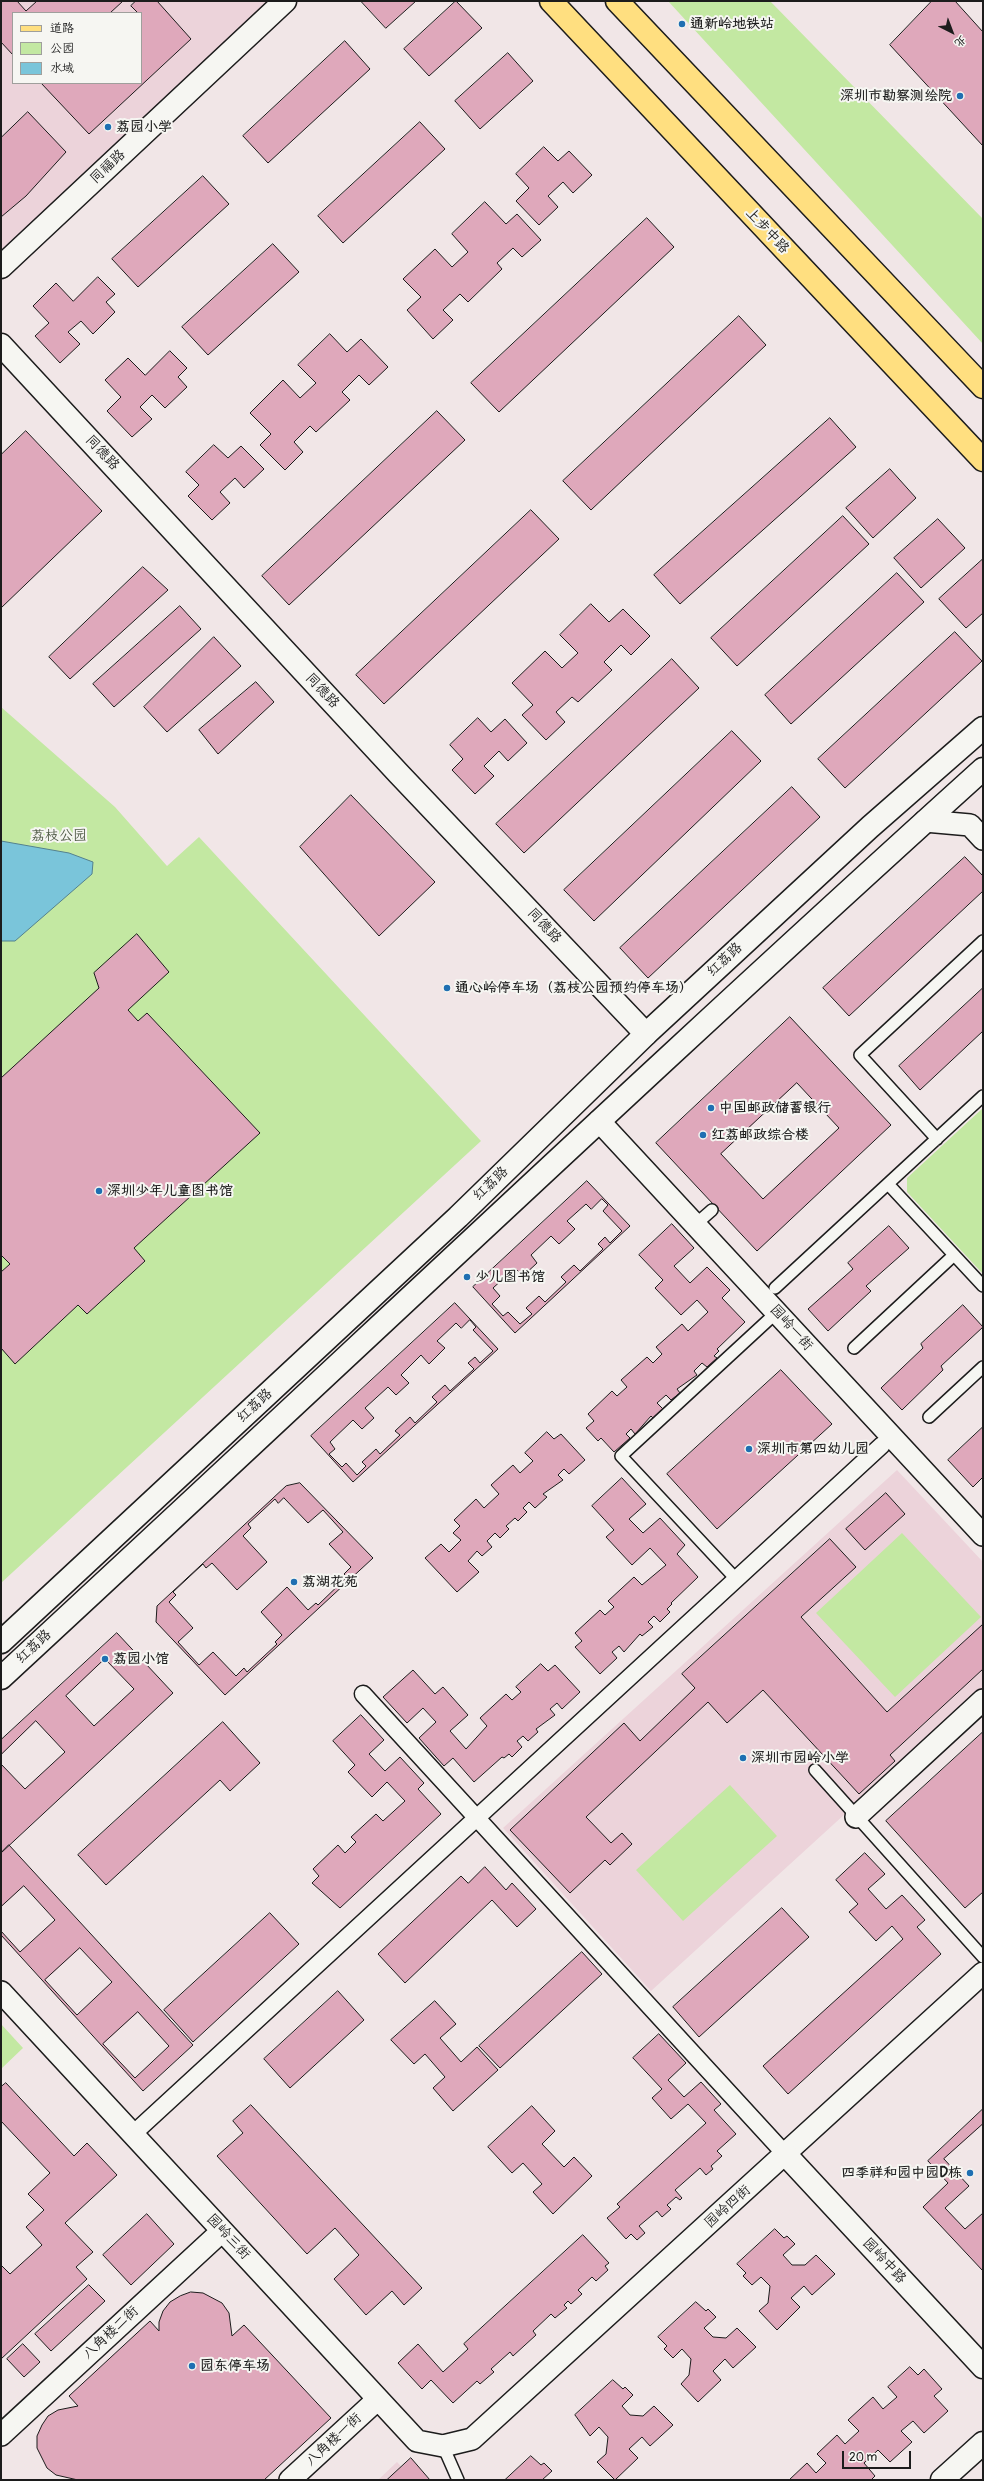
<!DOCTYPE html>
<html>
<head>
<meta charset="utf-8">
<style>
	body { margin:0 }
	#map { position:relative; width:984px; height:2481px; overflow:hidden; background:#f1e6e7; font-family:Pangolin,"LXGW WenKai TC",sans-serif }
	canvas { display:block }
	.frame { position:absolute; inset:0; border:2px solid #1c1c1c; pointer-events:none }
	.legend { position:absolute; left:12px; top:12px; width:130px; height:72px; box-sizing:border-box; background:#f6f6f2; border:1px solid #9f9f9c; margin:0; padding:5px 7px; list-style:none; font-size:12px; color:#1c1c1c }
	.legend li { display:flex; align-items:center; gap:8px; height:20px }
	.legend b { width:20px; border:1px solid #9f9f9c }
	.north { position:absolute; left:932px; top:12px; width:40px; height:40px; -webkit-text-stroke:3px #f6f6f2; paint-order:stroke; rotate:138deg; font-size:11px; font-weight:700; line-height:16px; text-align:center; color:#1c1c1c }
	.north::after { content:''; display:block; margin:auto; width:14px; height:18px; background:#1c1c1c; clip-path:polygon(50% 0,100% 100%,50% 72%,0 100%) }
	.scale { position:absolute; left:842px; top:2451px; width:69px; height:18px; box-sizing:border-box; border:2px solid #1c1c1c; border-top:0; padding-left:5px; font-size:12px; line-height:14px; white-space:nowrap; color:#1c1c1c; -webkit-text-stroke:3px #f6f6f2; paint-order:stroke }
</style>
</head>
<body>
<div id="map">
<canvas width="984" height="2481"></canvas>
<div class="frame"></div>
<ul class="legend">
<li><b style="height:5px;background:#ffdf80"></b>道路</li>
<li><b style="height:11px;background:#c3e8a2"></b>公园</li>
<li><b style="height:11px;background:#7ac5da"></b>水域</li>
</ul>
<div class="north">北</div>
<div class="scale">20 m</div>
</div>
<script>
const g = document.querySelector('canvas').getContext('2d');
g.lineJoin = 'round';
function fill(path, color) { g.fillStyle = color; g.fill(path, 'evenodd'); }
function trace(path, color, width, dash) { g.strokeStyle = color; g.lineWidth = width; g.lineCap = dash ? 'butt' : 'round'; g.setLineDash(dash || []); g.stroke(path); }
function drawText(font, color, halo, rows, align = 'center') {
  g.font = font + ' Pangolin,"LXGW WenKai TC",sans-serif'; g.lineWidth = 4; g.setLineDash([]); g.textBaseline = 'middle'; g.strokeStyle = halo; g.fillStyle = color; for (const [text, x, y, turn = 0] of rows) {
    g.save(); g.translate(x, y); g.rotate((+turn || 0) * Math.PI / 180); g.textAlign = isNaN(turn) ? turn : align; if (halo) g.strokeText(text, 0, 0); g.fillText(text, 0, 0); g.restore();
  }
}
fill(new Path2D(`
	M 1,1 L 290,1 L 1,266 ZM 13,13 L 141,13 L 141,83 L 13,83 Z
	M 897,1470 L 983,1562 L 983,1688 L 651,1991 L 503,1828 Z
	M 397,2462 L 414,2480 L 378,2480 Z`), '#ecd3da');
fill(new Path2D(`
	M 668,1 L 770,1 L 983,219 L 983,344 Z
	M 1,707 L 115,807 L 167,866 L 199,837 L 481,1141 L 1,1583 Z
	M 983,1108 L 983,1274 L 907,1192 L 907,1178 Z
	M 902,1533 L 981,1617 L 895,1697 L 816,1613 Z
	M 730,1785 L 777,1836 L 683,1921 L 636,1870 Z
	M 1,2024 L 23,2048 L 1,2069 Z`), '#c3e8a2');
const water = new Path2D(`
	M 1,841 L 69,853 L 93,862 L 92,874 L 15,941 L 1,941 Z`);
fill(water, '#7ac5da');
trace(water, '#54818e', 1);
const building = new Path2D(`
	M 1,1 L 17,1 L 26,11 L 37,1 L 123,1 L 110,13 L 13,13 L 13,55 L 1,42 Z
	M 136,1 L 157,1 L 191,39 L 89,134 L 41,83 L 141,83 L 141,13 L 138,13 L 131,6 Z
	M 361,1 L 416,1 L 386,28 Z
	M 456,1 L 482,28 L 429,76 L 404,49 Z
	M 932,1 L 955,1 L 983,32 L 983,146 L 890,45 Z
	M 345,41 L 370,69 L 268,163 L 243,136 Z
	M 508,53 L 533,81 L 480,129 L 455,101 Z
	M 28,112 L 66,152 L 26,196 L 1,217 L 1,138 Z
	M 420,122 L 445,149 L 343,243 L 318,216 Z
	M 544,147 L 558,161 L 569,151 L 592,175 L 573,193 L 563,182 L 548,196 L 558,207 L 539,225 L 516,201 L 529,188 L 516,174 Z
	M 203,176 L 229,204 L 138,287 L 112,259 Z
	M 485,202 L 506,224 L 517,214 L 541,240 L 522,257 L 513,248 L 497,263 L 502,269 L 468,302 L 460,294 L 443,310 L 453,320 L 433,339 L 407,310 L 421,297 L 403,279 L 435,249 L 452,267 L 468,252 L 452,234 Z
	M 647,218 L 674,247 L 499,412 L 471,383 Z
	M 273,244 L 299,272 L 208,355 L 182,327 Z
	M 98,277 L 115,294 L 106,302 L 115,312 L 93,334 L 81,321 L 68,332 L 80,344 L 60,363 L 35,336 L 49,323 L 33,306 L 56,283 L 73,301 Z
	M 739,316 L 766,345 L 591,510 L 563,481 Z
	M 330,334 L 347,352 L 361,339 L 388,367 L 369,385 L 359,375 L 342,392 L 350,400 L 316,432 L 310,426 L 294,442 L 303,452 L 285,470 L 260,445 L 271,434 L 250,413 L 283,380 L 300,398 L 316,383 L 298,365 Z
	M 170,351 L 187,368 L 178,377 L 187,387 L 165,408 L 152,395 L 140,407 L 152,419 L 132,437 L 107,411 L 121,397 L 105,380 L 128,358 L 145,375 Z
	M 437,411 L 465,440 L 289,605 L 262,576 Z
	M 830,418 L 856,447 L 680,604 L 654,575 Z
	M 26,431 L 102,511 L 1,608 L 1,455 Z
	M 214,445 L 228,458 L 241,446 L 264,469 L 244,488 L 235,478 L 220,492 L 230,503 L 212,520 L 188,496 L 199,485 L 186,472 Z
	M 890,469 L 916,498 L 873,538 L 846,508 Z
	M 531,510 L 559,539 L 384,704 L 356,675 Z
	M 843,516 L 869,544 L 737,666 L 711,638 Z
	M 938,519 L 965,548 L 921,588 L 894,558 Z
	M 983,559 L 983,613 L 966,628 L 939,599 Z
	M 143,567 L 168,590 L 70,679 L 49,657 Z
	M 897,573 L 924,602 L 791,724 L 765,695 Z
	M 591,604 L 609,622 L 623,609 L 650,636 L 631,655 L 621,645 L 604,662 L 612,670 L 578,702 L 572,697 L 556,712 L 565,722 L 546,740 L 522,715 L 533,705 L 512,683 L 545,651 L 562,668 L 578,653 L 560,635 Z
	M 180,606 L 201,629 L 114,707 L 93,684 Z
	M 955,632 L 982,661 L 845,788 L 818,759 Z
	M 214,637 L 241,666 L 167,732 L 144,707 Z
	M 672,659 L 699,688 L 524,853 L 496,824 Z
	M 256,682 L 274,702 L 218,754 L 199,730 Z
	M 478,718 L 491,732 L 505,719 L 527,743 L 508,761 L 499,751 L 484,766 L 494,776 L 475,794 L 452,770 L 463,759 L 450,745 Z
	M 732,731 L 761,761 L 594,921 L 564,890 Z
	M 792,787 L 820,817 L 648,978 L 620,948 Z
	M 351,795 L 435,882 L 379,936 L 300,847 Z
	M 965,857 L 983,876 L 983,891 L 849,1016 L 823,988 Z
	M 137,934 L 169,972 L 128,1010 L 138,1021 L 147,1013 L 260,1133 L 134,1248 L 145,1261 L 87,1314 L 78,1305 L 15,1364 L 1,1348 L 1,1272 L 10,1264 L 1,1255 L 1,1078 L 99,988 L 94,973 Z
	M 983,988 L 983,1031 L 920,1090 L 899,1066 Z
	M 790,1017 L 891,1125 L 757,1251 L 656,1143 ZM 797,1083 L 839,1128 L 763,1199 L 721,1154 Z
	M 587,1181 L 630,1226 L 515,1333 L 473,1287 Z
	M 602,1199 L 608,1205 L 603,1211 L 622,1231 L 610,1243 L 605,1237 L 598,1244 L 603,1249 L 580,1271 L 574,1265 L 561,1277 L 566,1282 L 545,1302 L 539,1296 L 526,1308 L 532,1314 L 520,1324 L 508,1312 L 503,1316 L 492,1304 L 500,1296 L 493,1288 L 515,1268 L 523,1276 L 537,1263 L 531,1255 L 551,1236 L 559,1244 L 575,1229 L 567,1221 L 586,1204 L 591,1209 Z
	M 672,1224 L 694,1248 L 674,1266 L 690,1283 L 707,1267 L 730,1290 L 722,1298 L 745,1322 L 717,1349 L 719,1351 L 714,1356 L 717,1358 L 707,1367 L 702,1363 L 694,1371 L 697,1375 L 677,1389 L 680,1393 L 671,1400 L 666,1395 L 657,1403 L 663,1409 L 653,1418 L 651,1416 L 635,1434 L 631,1429 L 626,1434 L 630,1438 L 614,1452 L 601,1438 L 598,1441 L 586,1428 L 594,1421 L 588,1414 L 612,1391 L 617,1396 L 627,1387 L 621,1380 L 647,1357 L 653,1363 L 662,1354 L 656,1347 L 682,1324 L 688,1331 L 708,1312 L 697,1300 L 681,1315 L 655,1288 L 663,1280 L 639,1255 Z
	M 889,1226 L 909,1248 L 866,1286 L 871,1291 L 828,1331 L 808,1309 L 853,1269 L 848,1263 Z
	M 455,1303 L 498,1349 L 353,1482 L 311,1436 Z
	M 963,1305 L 983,1327 L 941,1366 L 943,1370 L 902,1410 L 881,1388 L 923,1348 L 921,1344 Z
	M 470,1320 L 476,1327 L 473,1330 L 493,1351 L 480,1363 L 475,1357 L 468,1363 L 474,1369 L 450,1391 L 445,1385 L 432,1397 L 437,1402 L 415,1423 L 410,1417 L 395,1431 L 400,1435 L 380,1454 L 376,1449 L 362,1462 L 366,1466 L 357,1475 L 346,1463 L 342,1467 L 329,1454 L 335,1449 L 330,1442 L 353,1420 L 362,1429 L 374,1418 L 365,1408 L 388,1387 L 396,1395 L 409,1383 L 401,1375 L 421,1355 L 429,1364 L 445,1348 L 437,1341 L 456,1323 L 461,1328 Z
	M 781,1370 L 832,1424 L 717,1529 L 667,1474 Z
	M 983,1427 L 983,1477 L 973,1487 L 948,1460 Z
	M 547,1432 L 554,1439 L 561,1434 L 585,1460 L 569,1474 L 564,1469 L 558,1475 L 563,1480 L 543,1494 L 547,1497 L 535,1508 L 529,1502 L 523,1508 L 527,1512 L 518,1521 L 515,1518 L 506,1526 L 509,1529 L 500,1538 L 495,1533 L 487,1541 L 492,1547 L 482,1556 L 477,1551 L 468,1561 L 479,1572 L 457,1592 L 425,1558 L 441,1544 L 449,1552 L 461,1540 L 453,1533 L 460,1526 L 454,1520 L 476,1499 L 484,1508 L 499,1494 L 491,1485 L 513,1465 L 520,1473 L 533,1461 L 525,1453 Z
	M 622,1478 L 646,1504 L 629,1519 L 643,1533 L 660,1518 L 685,1545 L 677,1554 L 698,1577 L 671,1603 L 672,1604 L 667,1609 L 670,1612 L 660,1622 L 654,1616 L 648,1622 L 653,1627 L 642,1636 L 640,1634 L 624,1652 L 619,1646 L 612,1652 L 617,1658 L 600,1674 L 575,1647 L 582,1641 L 575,1633 L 600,1610 L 605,1615 L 614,1607 L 608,1601 L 634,1577 L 642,1585 L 666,1565 L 650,1548 L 632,1565 L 606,1537 L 614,1530 L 592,1506 Z
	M 300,1483 L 373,1558 L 225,1695 L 156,1622 L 157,1606 L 286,1486 Z
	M 886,1493 L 905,1514 L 865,1550 L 846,1529 Z
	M 284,1498 L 308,1523 L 323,1510 L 343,1532 L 329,1544 L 351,1567 L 344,1574 L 347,1577 L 318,1605 L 316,1603 L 308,1610 L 287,1587 L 261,1612 L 282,1635 L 275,1642 L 277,1644 L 247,1672 L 244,1668 L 236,1676 L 213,1652 L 199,1665 L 178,1642 L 193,1628 L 169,1602 L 176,1595 L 173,1592 L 203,1564 L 206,1568 L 212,1563 L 237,1590 L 267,1562 L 243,1536 L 251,1528 L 248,1524 L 275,1499 L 278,1503 Z
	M 830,1539 L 856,1567 L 801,1617 L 887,1712 L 983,1624 L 983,1669 L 890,1755 L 895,1761 L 859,1794 L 763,1690 L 727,1723 L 708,1702 L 586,1817 L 611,1843 L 622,1833 L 632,1844 L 610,1865 L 605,1860 L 570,1893 L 510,1830 L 624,1723 L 640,1741 L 695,1688 L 682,1674 Z
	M 117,1633 L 173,1693 L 1,1853 L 1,1740 Z
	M 105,1659 L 134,1689 L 94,1726 L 66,1696 Z
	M 541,1664 L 548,1671 L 555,1665 L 580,1692 L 562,1709 L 557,1703 L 550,1709 L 555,1715 L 536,1729 L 538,1732 L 528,1741 L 523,1736 L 517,1741 L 522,1747 L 512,1757 L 509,1754 L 504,1758 L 502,1757 L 474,1782 L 453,1758 L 444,1766 L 419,1738 L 436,1722 L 423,1708 L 407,1723 L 383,1697 L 413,1670 L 435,1694 L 443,1687 L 468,1715 L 450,1731 L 466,1749 L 487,1726 L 480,1718 L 506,1694 L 512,1700 L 521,1692 L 516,1687 Z
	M 361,1715 L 384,1740 L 369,1754 L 385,1771 L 400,1757 L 424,1783 L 418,1789 L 441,1814 L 340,1908 L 312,1883 L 319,1876 L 313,1869 L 338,1845 L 345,1853 L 356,1842 L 351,1837 L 376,1814 L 383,1821 L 405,1801 L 387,1782 L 372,1797 L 348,1772 L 355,1765 L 333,1741 Z
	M 36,1721 L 65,1752 L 25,1789 L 1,1764 L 1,1755 Z
	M 223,1722 L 260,1763 L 230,1791 L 220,1780 L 106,1885 L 78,1855 Z
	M 983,1732 L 983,1892 L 965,1908 L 886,1821 Z
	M 9,1845 L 193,2045 L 143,2091 L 1,1935 L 1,1853 Z
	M 865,1853 L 885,1874 L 868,1889 L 886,1909 L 902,1895 L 925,1920 L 917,1927 L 941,1954 L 788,2094 L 763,2066 L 903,1939 L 892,1926 L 876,1941 L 849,1912 L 858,1904 L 836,1880 Z
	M 485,1867 L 506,1890 L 512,1883 L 536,1909 L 517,1927 L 492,1900 L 405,1983 L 378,1954 L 461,1876 L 468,1883 Z
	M 24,1886 L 55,1920 L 20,1952 L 1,1931 L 1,1907 Z
	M 782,1908 L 809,1937 L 699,2037 L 673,2007 Z
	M 270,1913 L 299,1944 L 193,2042 L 164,2010 Z
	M 80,1948 L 112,1982 L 77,2015 L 45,1980 Z
	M 582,1952 L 602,1974 L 500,2068 L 479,2046 Z
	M 338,1991 L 364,2020 L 290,2088 L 264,2059 Z
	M 435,2001 L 456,2024 L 440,2038 L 461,2062 L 477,2047 L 498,2070 L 453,2111 L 433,2088 L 445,2077 L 425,2054 L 414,2064 L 391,2040 Z
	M 138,2012 L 169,2046 L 135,2078 L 103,2044 Z
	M 659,2034 L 686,2063 L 668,2080 L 684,2097 L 701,2082 L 721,2104 L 714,2110 L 736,2134 L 717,2151 L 722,2156 L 711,2166 L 713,2169 L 706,2175 L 700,2168 L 675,2190 L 682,2198 L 680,2200 L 676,2197 L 667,2205 L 671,2209 L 662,2217 L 657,2211 L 639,2226 L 645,2233 L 637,2240 L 631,2234 L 626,2239 L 607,2218 L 620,2207 L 617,2204 L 706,2123 L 688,2104 L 671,2119 L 652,2098 L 662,2089 L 633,2058 Z
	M 6,2083 L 74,2156 L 87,2143 L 117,2175 L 65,2223 L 93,2252 L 76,2267 L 87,2279 L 1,2359 L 1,2265 L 10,2274 L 42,2245 L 26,2227 L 44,2210 L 28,2194 L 50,2173 L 1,2121 L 1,2087 Z
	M 251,2105 L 422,2288 L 404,2305 L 392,2291 L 366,2315 L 334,2279 L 359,2255 L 335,2228 L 307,2254 L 217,2156 L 243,2133 L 233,2121 Z
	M 532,2106 L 555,2131 L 542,2144 L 564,2167 L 574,2157 L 592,2176 L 553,2214 L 533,2192 L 542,2184 L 523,2163 L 512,2173 L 488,2147 Z
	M 983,2109 L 983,2271 L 923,2207 L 948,2183 L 928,2161 Z
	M 983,2124 L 983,2213 L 965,2229 L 945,2208 L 969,2186 L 944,2159 Z
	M 147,2214 L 174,2244 L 131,2285 L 103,2255 Z
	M 775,2229 L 784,2238 L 787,2236 L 795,2244 L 783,2255 L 792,2265 L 805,2265 L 816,2255 L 835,2274 L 812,2295 L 804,2286 L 791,2298 L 800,2307 L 777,2330 L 759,2311 L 768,2303 L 770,2286 L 761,2277 L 752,2285 L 743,2276 L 746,2273 L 737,2264 Z
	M 583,2235 L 609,2263 L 605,2266 L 608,2270 L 596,2281 L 592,2277 L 578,2290 L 582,2294 L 571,2304 L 568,2301 L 564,2305 L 567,2308 L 555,2318 L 551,2314 L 533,2331 L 536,2335 L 513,2356 L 510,2352 L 491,2369 L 494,2372 L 480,2384 L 477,2381 L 453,2403 L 431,2380 L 422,2389 L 398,2363 L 418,2344 L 443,2372 L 468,2349 L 464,2344 Z
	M 89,2285 L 105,2301 L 51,2351 L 35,2334 Z
	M 191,2292 L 203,2293 L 222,2303 L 229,2313 L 232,2336 L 244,2325 L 331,2418 L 264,2480 L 78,2480 L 56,2475 L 47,2468 L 37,2448 L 37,2436 L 42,2425 L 48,2416 L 58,2410 L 78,2406 L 69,2396 L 150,2321 L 159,2331 L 159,2322 L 163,2311 L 170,2302 L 180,2296 Z
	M 696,2302 L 706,2311 L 708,2309 L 716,2317 L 704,2328 L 713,2337 L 726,2338 L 737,2328 L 756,2347 L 733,2368 L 725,2359 L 713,2371 L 721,2380 L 698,2402 L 681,2384 L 689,2375 L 691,2359 L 682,2349 L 673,2358 L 664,2349 L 667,2346 L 658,2337 Z
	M 23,2344 L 40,2362 L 24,2377 L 7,2359 Z
	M 910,2367 L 918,2375 L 924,2369 L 942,2389 L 934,2396 L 948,2411 L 924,2433 L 913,2421 L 901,2431 L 912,2442 L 890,2462 L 878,2450 L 864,2463 L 875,2476 L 871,2480 L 789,2480 L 807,2463 L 816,2473 L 826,2463 L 817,2454 L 837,2435 L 845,2444 L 859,2431 L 848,2420 L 873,2397 L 883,2409 L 897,2397 L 888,2387 Z
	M 613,2380 L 623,2389 L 625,2387 L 633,2395 L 622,2406 L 630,2415 L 643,2416 L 654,2406 L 673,2425 L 650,2446 L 642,2437 L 629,2449 L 638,2458 L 615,2480 L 597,2462 L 606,2454 L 608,2437 L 599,2427 L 590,2436 L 575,2415 Z
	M 531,2456 L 541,2465 L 544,2463 L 552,2471 L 542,2480 L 505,2480 Z
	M 411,2458 L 430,2480 L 387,2480 Z`);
fill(building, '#dfa8bb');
trace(building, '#1c1c1c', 1);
const service = new Path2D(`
	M 937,1139 L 860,1055 L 983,941
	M 888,1184 L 983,1286
	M 696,1224 L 712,1210
	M 775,1288 L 983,1096
	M 854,1348 L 954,1255
	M 929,1417 L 983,1367
	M 736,1579 L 621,1456 L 777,1312
	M 815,1770 L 983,1957
	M 443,2446 L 458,2480`);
const pedestrian = new Path2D(`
	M 363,1694 L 786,2155
	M 133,2134 L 882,1445`);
const minor = new Path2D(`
	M 925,821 L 970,825 L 983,839
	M 599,1121 L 983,1535
	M 856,1817 L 983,1700
	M 1,1992 L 417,2441 L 443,2446 L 472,2439 L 983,1973
	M 1,2435 L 222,2231
	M 290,2480 L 378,2399`);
const tertiary = new Path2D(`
	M 1,267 L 285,1
	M 1,345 L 399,774 L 646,1034
	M 786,2155 L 983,2367
	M 942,2480 L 983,2443`);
const secondary = new Path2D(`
	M 1,1642 L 458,1217 L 646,1034 L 870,827 L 983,728
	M 1,1678 C 329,1375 652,1068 983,769`);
const primary = new Path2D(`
	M 551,1 L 983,460
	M 617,1 L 983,387`);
trace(service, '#1c1c1c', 14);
trace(pedestrian, '#1c1c1c', 19);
trace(minor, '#1c1c1c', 24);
trace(tertiary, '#1c1c1c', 25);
trace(secondary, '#1c1c1c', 25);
trace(primary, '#1c1c1c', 25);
trace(service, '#f6f6f2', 11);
trace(pedestrian, '#f6f6f2', 16);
trace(minor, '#f6f6f2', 21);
trace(tertiary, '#f6f6f2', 22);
trace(secondary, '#f6f6f2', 22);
trace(primary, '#ffdf80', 22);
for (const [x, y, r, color] of [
	[682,24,4,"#1f6fb2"],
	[960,96,4,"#1f6fb2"],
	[108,127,4,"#1f6fb2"],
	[447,988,4,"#1f6fb2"],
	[711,1108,4,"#1f6fb2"],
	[703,1135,4,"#1f6fb2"],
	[99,1191,4,"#1f6fb2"],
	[467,1277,4,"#1f6fb2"],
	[749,1449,4,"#1f6fb2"],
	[294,1582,4,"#1f6fb2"],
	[105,1659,4,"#1f6fb2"],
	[743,1758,4,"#1f6fb2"],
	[970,2173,4,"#1f6fb2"],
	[192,2366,4,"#1f6fb2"]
]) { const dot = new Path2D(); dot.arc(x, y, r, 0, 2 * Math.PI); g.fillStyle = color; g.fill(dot); trace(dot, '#f6f6f2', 1.5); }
drawText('bold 14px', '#1c1c1c', '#f6f6f2', [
	["通新岭地铁站",690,24],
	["深圳市勘察测绘院",952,96,"right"],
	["荔园小学",116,127],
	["通心岭停车场（荔枝公园预约停车场）",455,988],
	["中国邮政储蓄银行",719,1108],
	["红荔邮政综合楼",711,1135],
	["深圳少年儿童图书馆",107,1191],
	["少儿图书馆",475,1277],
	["深圳市第四幼儿园",757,1449],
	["荔湖花苑",302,1582],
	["荔园小馆",113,1659],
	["深圳市园岭小学",751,1758],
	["四季祥和园中园D栋",962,2173,"right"],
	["园东停车场",200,2366]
], 'left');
drawText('14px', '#1c1c1c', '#f6f6f2', [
	["同福路",108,167,-43],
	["上步中路",767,231,47],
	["同德路",102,453,47],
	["同德路",322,691,47],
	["同德路",544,926,47],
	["红荔路",725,960,-43],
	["红荔路",491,1184,-44],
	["园岭一街",791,1328,48],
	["红荔路",255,1406,-43],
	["红荔路",34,1647,-43],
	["园岭四街",728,2207,-42],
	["园岭三街",228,2237,47],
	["园岭中路",884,2261,47],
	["八角楼二街",111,2333,-43],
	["八角楼一街",334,2440,-43]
]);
drawText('14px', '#4e5944', '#f6f6f2', [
	["荔枝公园",59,836]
]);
</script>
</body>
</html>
